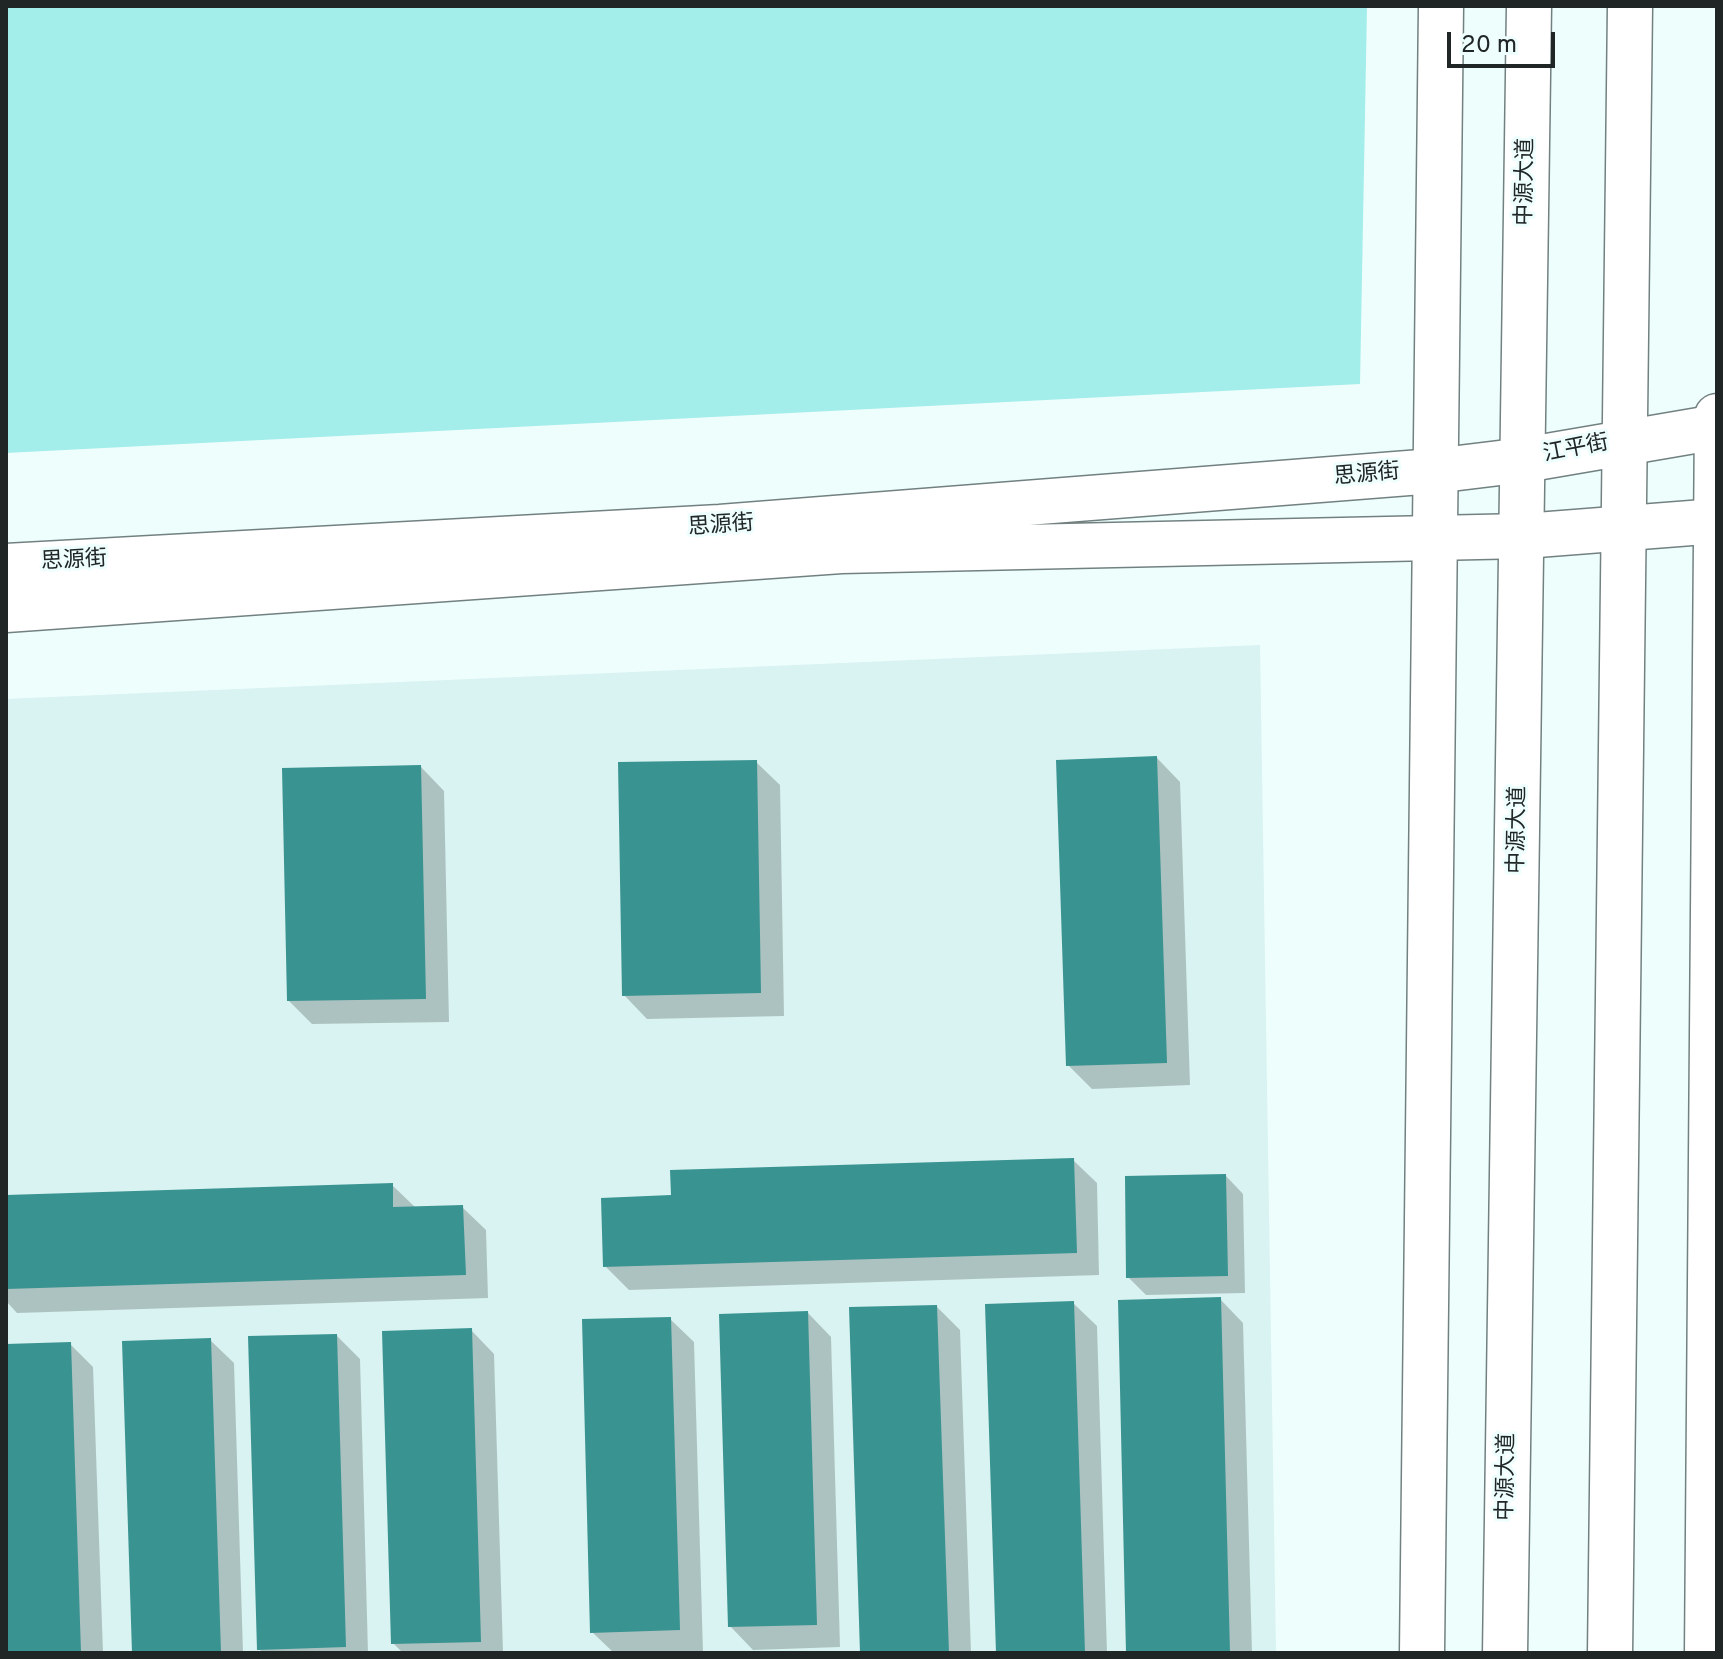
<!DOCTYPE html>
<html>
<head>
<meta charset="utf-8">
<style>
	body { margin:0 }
	#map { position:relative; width:1723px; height:1659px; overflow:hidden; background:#eefefd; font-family:Overpass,sans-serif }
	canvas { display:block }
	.frame { position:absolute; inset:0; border:8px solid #202626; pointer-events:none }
	.scale { position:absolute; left:1447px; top:32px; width:108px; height:36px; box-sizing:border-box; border:4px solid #202626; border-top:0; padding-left:10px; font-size:24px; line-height:28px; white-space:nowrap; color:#202626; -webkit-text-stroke:6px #eefefd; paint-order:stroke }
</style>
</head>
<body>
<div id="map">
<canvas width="1723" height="1659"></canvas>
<div class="frame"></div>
<div class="scale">20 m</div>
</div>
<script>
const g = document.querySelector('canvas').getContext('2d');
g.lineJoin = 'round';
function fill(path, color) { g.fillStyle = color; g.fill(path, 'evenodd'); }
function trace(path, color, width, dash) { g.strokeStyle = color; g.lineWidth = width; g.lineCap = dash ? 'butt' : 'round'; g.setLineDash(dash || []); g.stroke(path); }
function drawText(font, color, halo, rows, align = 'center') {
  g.font = font + ' Overpass,"Noto Sans SC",sans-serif'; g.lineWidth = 6; g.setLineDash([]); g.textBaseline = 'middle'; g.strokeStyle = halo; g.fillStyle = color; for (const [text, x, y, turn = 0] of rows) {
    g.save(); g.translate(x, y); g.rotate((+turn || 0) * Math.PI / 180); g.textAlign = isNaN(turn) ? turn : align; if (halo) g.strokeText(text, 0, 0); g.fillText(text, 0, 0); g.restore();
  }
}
fill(new Path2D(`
	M 1260,645 L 1276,1653 L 6,1653 L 6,699 Z`), '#d8f3f1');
fill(new Path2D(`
	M 6,6 L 1367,6 L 1360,384 L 6,453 Z`), '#a3edea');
fill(new Path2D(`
	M 1157,758 L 1180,782 L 1190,1085 L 1092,1089 L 1068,1065 Z
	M 756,762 L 780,785 L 784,1016 L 647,1019 L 624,995 Z
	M 421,767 L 444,791 L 449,1022 L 312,1024 L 289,1001 Z
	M 1073,1160 L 1097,1183 L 1099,1275 L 629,1290 L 605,1266 L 673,1197 Z
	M 1226,1176 L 1243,1194 L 1245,1293 L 1146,1295 L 1128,1277 Z
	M 392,1185 L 416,1208 L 462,1207 L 486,1230 L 488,1298 L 17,1313 L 6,1301 L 6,1197 Z
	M 1220,1299 L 1243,1323 L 1252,1653 L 1128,1653 Z
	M 1073,1303 L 1097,1326 L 1107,1653 L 998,1653 Z
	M 937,1307 L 960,1330 L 971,1653 L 862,1653 Z
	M 808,1313 L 831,1337 L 840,1647 L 753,1650 L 730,1626 Z
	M 670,1319 L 694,1342 L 703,1653 L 614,1653 L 592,1632 Z
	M 471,1330 L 494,1354 L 503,1653 L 403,1653 L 393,1643 Z
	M 337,1336 L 360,1359 L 368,1653 L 263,1653 L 259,1649 Z
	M 210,1340 L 234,1363 L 243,1653 L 134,1653 Z
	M 70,1344 L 93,1367 L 103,1653 L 6,1653 L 6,1346 Z`), '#0003');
fill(new Path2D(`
	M 1157,756 L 1167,1063 L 1066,1066 L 1056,760 Z
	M 757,760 L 761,993 L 622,996 L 618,762 Z
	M 421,765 L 426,999 L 287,1001 L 282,768 Z
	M 1074,1158 L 1077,1253 L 603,1267 L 601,1198 L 671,1195 L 670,1170 Z
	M 1226,1174 L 1228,1276 L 1126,1278 L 1125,1176 Z
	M 393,1183 L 393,1207 L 463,1205 L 466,1275 L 6,1289 L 6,1195 Z
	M 1221,1297 L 1230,1653 L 1126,1653 L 1118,1300 Z
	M 1074,1301 L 1085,1653 L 996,1653 L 985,1304 Z
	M 937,1305 L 949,1653 L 860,1653 L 849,1307 Z
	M 808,1311 L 817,1625 L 728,1627 L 719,1314 Z
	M 671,1317 L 680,1630 L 590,1633 L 582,1319 Z
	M 472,1328 L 481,1642 L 391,1644 L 382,1331 Z
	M 337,1334 L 346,1647 L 257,1650 L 248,1336 Z
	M 211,1338 L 221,1653 L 132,1653 L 122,1341 Z
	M 71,1342 L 81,1653 L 6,1653 L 6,1344 Z`), '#399391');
const major = new Path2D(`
	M 6,566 L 720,527 L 1434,471 L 1524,460 L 1717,427
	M 6,610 L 841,551 L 1524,536 L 1717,521`);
const highway = new Path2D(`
	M 1422,1653 L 1441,6
	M 1505,1653 L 1529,6
	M 1610,1653 L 1630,6
	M 1707,1653 L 1717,416`);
trace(major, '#728180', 47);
trace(highway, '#728180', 47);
trace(major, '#fff', 44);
trace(highway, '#fff', 44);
drawText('22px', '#202626', '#eefefd', [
	["中源大道",1527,182,-89],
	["江平街",1576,450,-11],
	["思源街",1367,476,-5],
	["思源街",721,527,-4],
	["思源街",74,562,-3],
	["中源大道",1519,830,-89],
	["中源大道",1508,1477,-89]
]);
</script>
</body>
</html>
